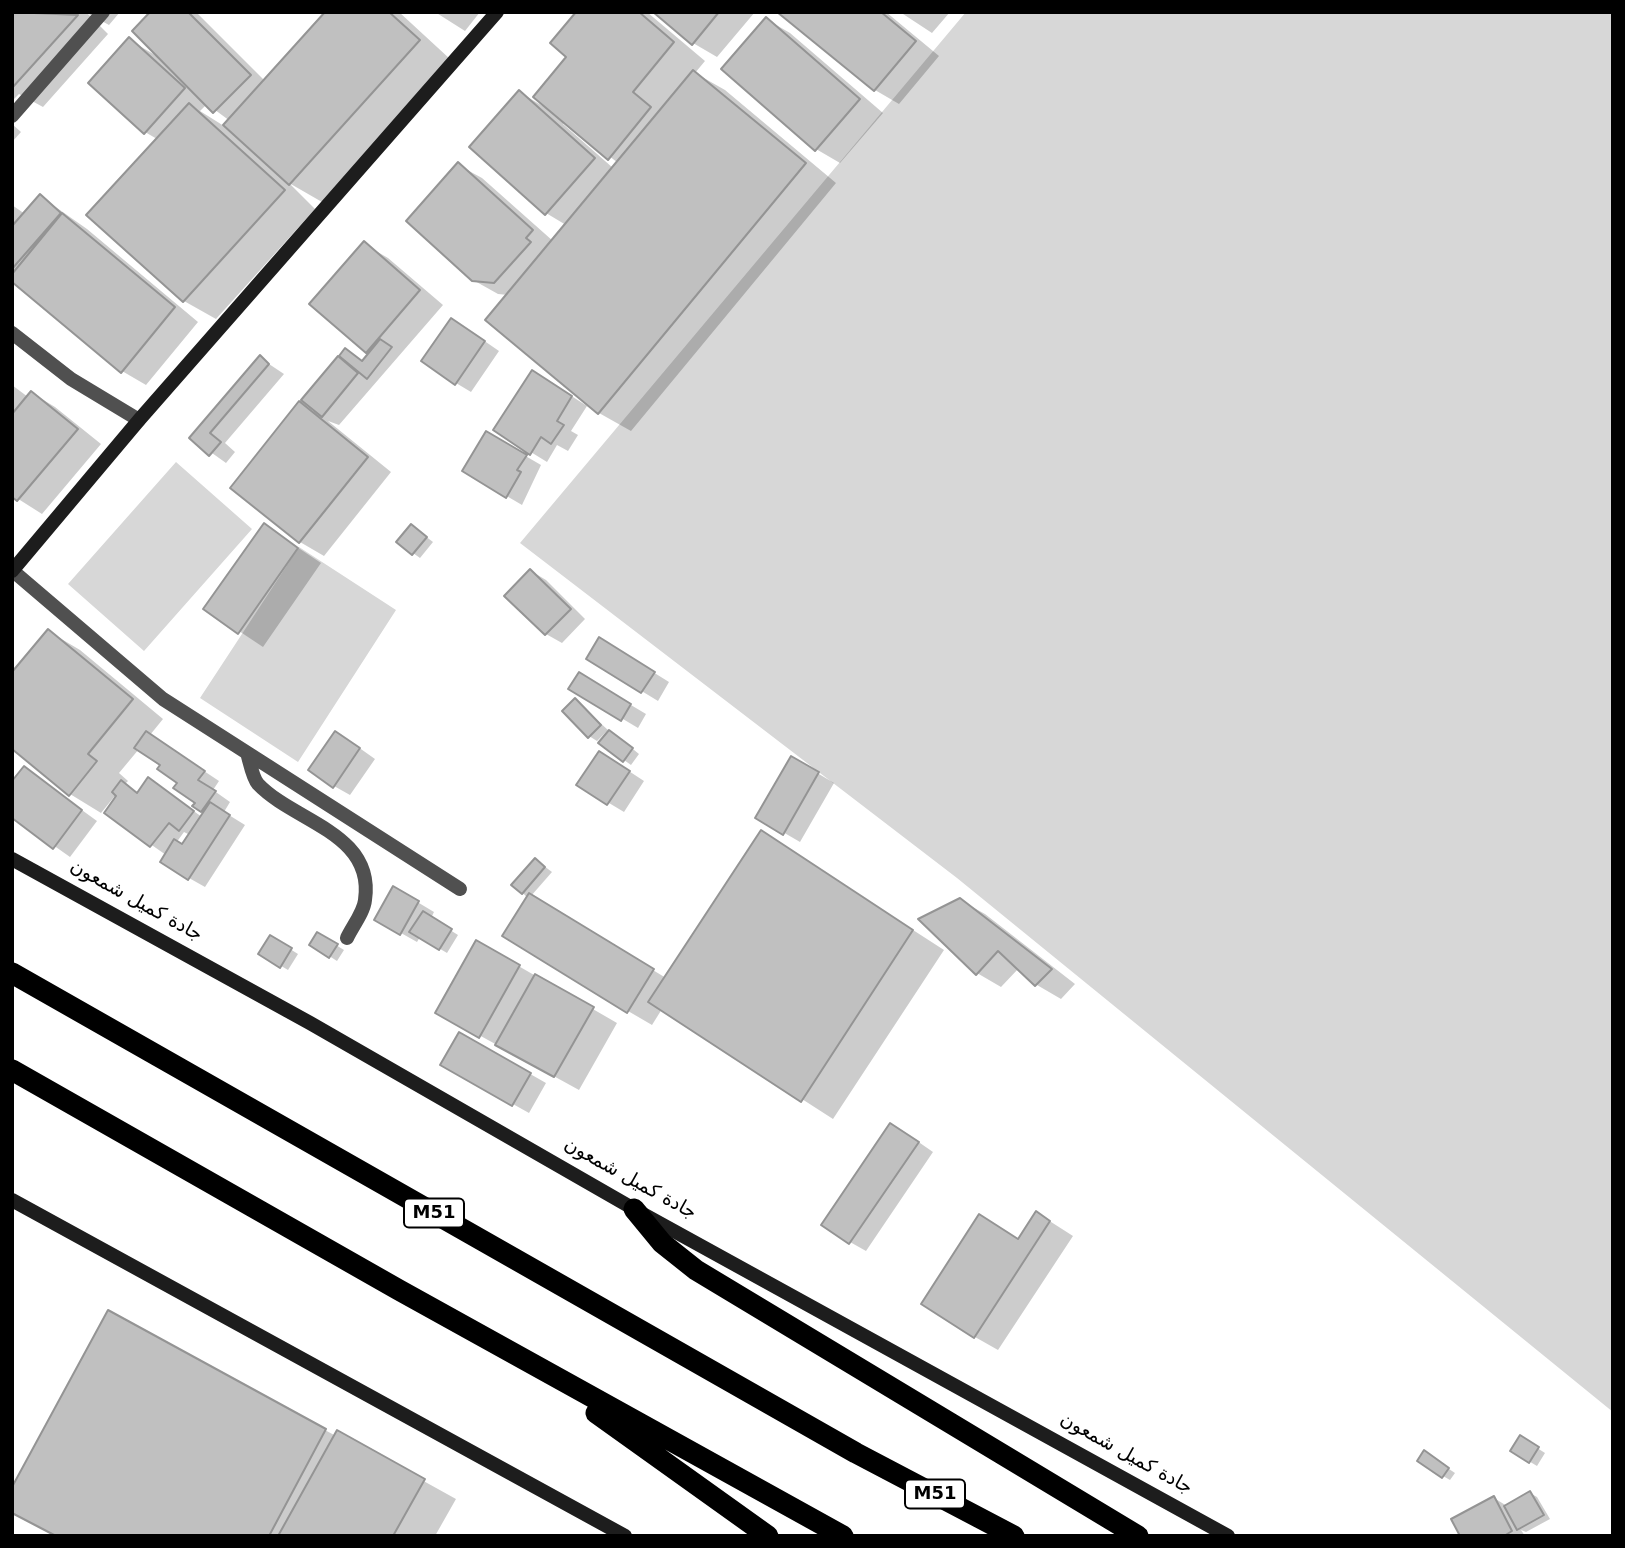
<!DOCTYPE html>
<html>
<head>
<meta charset="utf-8">
<style>
	body { margin:0 }
	#map { position:relative; width:1625px; height:1548px; overflow:hidden; background:#fff; font-family:"DejaVu Sans",sans-serif }
	canvas { display:block }
	.frame { position:absolute; inset:0; border:14px solid #000; pointer-events:none }
</style>
</head>
<body>
<div id="map">
<canvas width="1625" height="1548"></canvas>
<div class="frame"></div>
</div>
<script>
const g = document.querySelector('canvas').getContext('2d');
g.lineJoin = 'round';
function fill(path, color) { g.fillStyle = color; g.fill(path, 'evenodd'); }
function trace(path, color, width, dash) { g.strokeStyle = color; g.lineWidth = width; g.lineCap = dash ? 'butt' : 'round'; g.setLineDash(dash || []); g.stroke(path); }
function drawText(font, color, halo, rows, align = 'center') {
  g.font = font + ' "DejaVu Sans",Cairo,sans-serif'; g.lineWidth = 5; g.setLineDash([]); g.textBaseline = 'middle'; g.strokeStyle = halo; g.fillStyle = color; for (const [text, x, y, turn = 0] of rows) {
    g.save(); g.translate(x, y); g.rotate((+turn || 0) * Math.PI / 180); g.textAlign = isNaN(turn) ? turn : align; if (halo) g.strokeText(text, 0, 0); g.fillText(text, 0, 0); g.restore();
  }
}
fill(new Path2D(`
	M 966,12 L 1613,12 L 1613,1412 L 957,878 L 520,543 Z
	M 176,462 L 252,529 L 144,651 L 68,584 Z
	M 299,547 L 396,610 L 298,762 L 200,698 Z`), '#d7d7d7');
fill(new Path2D(`
	M 12,12 L 120,12 L 109,25 L 87,13 L 108,34 L 43,107 L 19,94 L 12,101 Z
	M 152,12 L 196,12 L 265,81 L 327,12 L 399,12 L 450,59 L 322,202 L 289,183 L 315,209 L 216,319 L 184,301 L 157,139 L 145,132 L 129,40 L 157,56 ZM 207,104 L 230,121 L 224,126 L 200,111 Z
	M 435,12 L 480,12 L 465,31 Z
	M 578,12 L 647,12 L 705,61 L 695,73 L 725,90 L 836,183 L 631,431 L 599,413 L 508,295 L 498,294 L 473,280 L 458,165 L 482,178 L 553,241 L 566,225 L 546,213 L 519,92 L 546,108 L 569,57 ZM 565,121 L 618,163 L 613,168 L 563,124 Z
	M 656,12 L 755,12 L 717,57 L 693,43 Z
	M 780,12 L 886,12 L 939,56 L 899,104 L 875,90 Z
	M 900,12 L 950,12 L 932,33 Z
	M 766,19 L 790,33 L 883,113 L 840,163 L 816,149 Z
	M 12,124 L 21,132 L 12,142 Z
	M 40,196 L 87,229 L 198,322 L 146,385 L 122,371 L 12,281 L 12,205 L 25,214 Z
	M 364,244 L 388,258 L 443,305 L 339,425 L 328,421 L 391,472 L 324,556 L 300,542 L 299,403 L 318,414 L 338,358 L 350,365 L 363,362 L 370,354 L 312,304 Z
	M 467,329 L 499,351 L 471,392 L 456,383 Z
	M 260,358 L 284,374 L 225,443 L 235,452 L 226,463 L 191,438 Z
	M 548,381 L 587,406 L 571,431 L 578,435 L 568,451 L 557,445 L 547,462 L 495,430 Z
	M 12,385 L 28,397 L 32,393 L 55,407 L 101,444 L 42,514 L 12,495 Z
	M 486,433 L 541,465 L 522,505 L 464,471 Z
	M 264,525 L 321,563 L 263,647 L 206,609 Z
	M 412,526 L 433,542 L 420,558 L 413,553 Z
	M 531,571 L 546,580 L 585,619 L 562,643 L 546,634 Z
	M 48,631 L 80,650 L 163,719 L 150,735 L 219,781 L 213,790 L 230,802 L 224,812 L 245,825 L 205,887 L 189,878 L 166,855 L 106,813 L 117,799 L 114,797 L 101,813 L 70,794 ZM 139,749 L 179,782 L 197,802 L 195,806 L 204,813 L 202,817 L 149,779 L 139,793 L 124,785 L 128,781 L 119,773 ZM 184,832 L 190,835 L 183,846 L 176,843 Z
	M 616,649 L 669,682 L 658,701 L 589,659 Z
	M 579,674 L 646,714 L 638,728 L 571,688 Z
	M 575,700 L 608,730 L 597,741 L 589,736 Z
	M 617,736 L 639,754 L 631,765 L 624,760 Z
	M 351,742 L 375,759 L 350,795 L 334,786 Z
	M 792,758 L 834,783 L 800,842 L 757,817 Z
	M 615,762 L 644,781 L 624,812 L 579,785 Z
	M 24,768 L 97,821 L 70,857 L 12,816 Z
	M 761,832 L 944,950 L 833,1119 L 662,1009 L 652,1025 L 628,1011 L 523,893 L 536,860 L 552,872 L 531,896 L 666,978 Z
	M 394,888 L 434,912 L 431,918 L 458,935 L 447,953 L 420,937 L 417,942 L 376,919 Z
	M 960,900 L 985,914 L 1075,984 L 1061,999 L 1037,985 L 1019,968 L 1001,987 L 977,973 Z
	M 318,934 L 344,950 L 337,961 L 312,945 Z
	M 271,937 L 298,954 L 288,970 L 261,954 Z
	M 477,942 L 617,1023 L 579,1090 L 437,1012 Z
	M 460,1034 L 546,1083 L 529,1113 L 443,1065 Z
	M 907,1134 L 933,1152 L 866,1251 L 850,1242 Z
	M 1037,1213 L 1073,1236 L 998,1350 L 975,1337 L 1019,1241 Z
	M 108,1313 L 336,1436 L 337,1433 L 456,1499 L 435,1536 L 57,1536 Z
	M 1520,1437 L 1545,1453 L 1537,1466 L 1512,1451 Z
	M 1431,1457 L 1455,1473 L 1450,1480 L 1443,1476 Z
	M 1530,1493 L 1537,1497 L 1550,1519 L 1526,1532 L 1521,1530 L 1525,1536 L 1462,1536 L 1494,1498 L 1507,1506 Z`), '#0003');
const building = new Path2D(`
	M 12,12 L 78,15 L 12,88 Z
	M 150,12 L 188,12 L 251,75 L 213,113 L 132,31 Z
	M 325,12 L 389,12 L 420,40 L 289,185 L 223,125 Z
	M 576,12 L 639,12 L 674,42 L 633,92 L 651,107 L 608,160 L 533,97 L 566,57 L 550,43 Z
	M 653,12 L 719,12 L 692,45 Z
	M 777,12 L 881,12 L 916,41 L 874,91 Z
	M 766,17 L 860,99 L 815,151 L 721,69 Z
	M 129,37 L 185,88 L 144,134 L 88,83 Z
	M 693,70 L 806,163 L 598,414 L 485,320 Z
	M 519,90 L 595,158 L 545,215 L 469,147 Z
	M 189,103 L 285,190 L 183,302 L 86,215 Z
	M 458,162 L 533,230 L 526,238 L 531,242 L 494,283 L 472,281 L 406,221 Z
	M 40,194 L 61,213 L 12,269 L 12,226 Z
	M 62,213 L 175,307 L 121,373 L 12,282 L 12,274 Z
	M 364,241 L 420,290 L 366,353 L 309,304 Z
	M 451,318 L 485,341 L 455,385 L 421,361 Z
	M 380,339 L 392,347 L 367,379 L 339,356 L 345,348 L 362,361 Z
	M 260,355 L 269,364 L 210,433 L 221,442 L 209,456 L 189,438 Z
	M 338,356 L 358,373 L 322,417 L 301,400 Z
	M 532,370 L 572,396 L 557,421 L 564,425 L 551,444 L 541,437 L 530,455 L 493,430 Z
	M 31,391 L 78,429 L 17,501 L 12,497 L 12,414 Z
	M 299,401 L 368,457 L 299,543 L 230,488 Z
	M 486,431 L 527,455 L 517,470 L 521,472 L 506,498 L 462,471 Z
	M 264,523 L 298,548 L 238,634 L 203,609 Z
	M 411,524 L 427,537 L 412,555 L 396,542 Z
	M 530,569 L 571,609 L 545,635 L 504,596 Z
	M 48,629 L 133,699 L 88,754 L 97,761 L 69,796 L 12,749 L 12,672 Z
	M 599,637 L 655,672 L 641,693 L 586,659 Z
	M 579,672 L 631,704 L 621,721 L 568,689 Z
	M 575,698 L 601,725 L 588,738 L 562,711 Z
	M 609,730 L 633,748 L 623,762 L 598,743 Z
	M 146,731 L 205,771 L 198,780 L 216,791 L 201,812 L 192,806 L 195,803 L 173,788 L 177,783 L 157,769 L 160,765 L 134,748 Z
	M 335,731 L 360,748 L 333,788 L 308,770 Z
	M 599,751 L 630,771 L 607,805 L 576,785 Z
	M 791,756 L 819,772 L 783,835 L 755,818 Z
	M 24,766 L 82,810 L 53,849 L 12,818 L 12,781 Z
	M 148,777 L 194,811 L 179,831 L 169,823 L 150,847 L 104,813 L 116,796 L 112,792 L 121,780 L 137,793 Z
	M 210,802 L 230,815 L 188,880 L 160,862 L 174,839 L 182,844 Z
	M 761,830 L 913,930 L 801,1102 L 648,1002 Z
	M 535,858 L 545,867 L 522,894 L 511,885 Z
	M 393,886 L 419,901 L 400,935 L 374,920 Z
	M 529,893 L 654,969 L 627,1013 L 502,936 Z
	M 960,898 L 1052,969 L 1035,986 L 998,951 L 976,975 L 918,919 Z
	M 423,911 L 452,929 L 439,950 L 409,932 Z
	M 317,932 L 338,944 L 329,958 L 309,945 Z
	M 270,935 L 292,948 L 280,968 L 258,954 Z
	M 476,940 L 520,965 L 479,1038 L 435,1013 Z
	M 535,974 L 594,1007 L 554,1077 L 495,1045 Z
	M 459,1032 L 531,1073 L 512,1106 L 440,1065 Z
	M 890,1123 L 919,1142 L 849,1244 L 821,1225 Z
	M 1036,1211 L 1050,1221 L 974,1338 L 921,1304 L 979,1214 L 1018,1239 Z
	M 108,1310 L 326,1429 L 269,1536 L 56,1536 L 12,1513 L 12,1487 Z
	M 337,1430 L 425,1479 L 393,1536 L 278,1536 Z
	M 1520,1435 L 1539,1447 L 1529,1463 L 1510,1451 Z
	M 1424,1450 L 1449,1468 L 1442,1478 L 1417,1461 Z
	M 1530,1491 L 1544,1515 L 1517,1530 L 1504,1506 Z
	M 1494,1496 L 1512,1531 L 1504,1536 L 1460,1536 L 1451,1519 Z`);
fill(building, '#c0c0c0');
trace(building, '#949494', 2);
trace(new Path2D(`
	M 13,571 L 163,699 L 460,889
	M 247,753 C 250,762 252,777 258,784 C 294,822 375,833 365,900 C 364,912 352,927 347,938`), '#505050', 14);
trace(new Path2D(`
	M 12,116 L 103,12
	M 12,333 L 71,379 L 139,420`), '#505050', 14);
trace(new Path2D(`
	M 12,571 L 139,420 L 497,12
	M 12,859 L 310,1023 L 634,1209 L 1228,1536
	M 12,1200 L 625,1536`), '#1d1d1d', 14);
trace(new Path2D(`
	M 12,973 L 856,1453 L 1014,1536
	M 12,1070 L 399,1290 L 843,1536
	M 634,1209 L 662,1243 L 696,1270 L 1138,1536
	M 596,1413 L 768,1536`), '#000', 21);
for (const [x, y, w] of [
	[434,1213,60],
	[935,1494,60]
]) { const box = new Path2D(); box.roundRect(x - w / 2, y - 14.5, w, 29, 5); g.fillStyle = '#fff'; g.fill(box); trace(box, '#000', 2); }
drawText('bold 18px', '#000', null, [
	["M51",434,1213],
	["M51",935,1494]
]);
drawText('19px', '#000', '#fff', [
	["جادة كميل شمعون",136,901,29],
	["جادة كميل شمعون",630,1179,29],
	["جادة كميل شمعون",1126,1454,29]
]);
</script>
</body>
</html>
